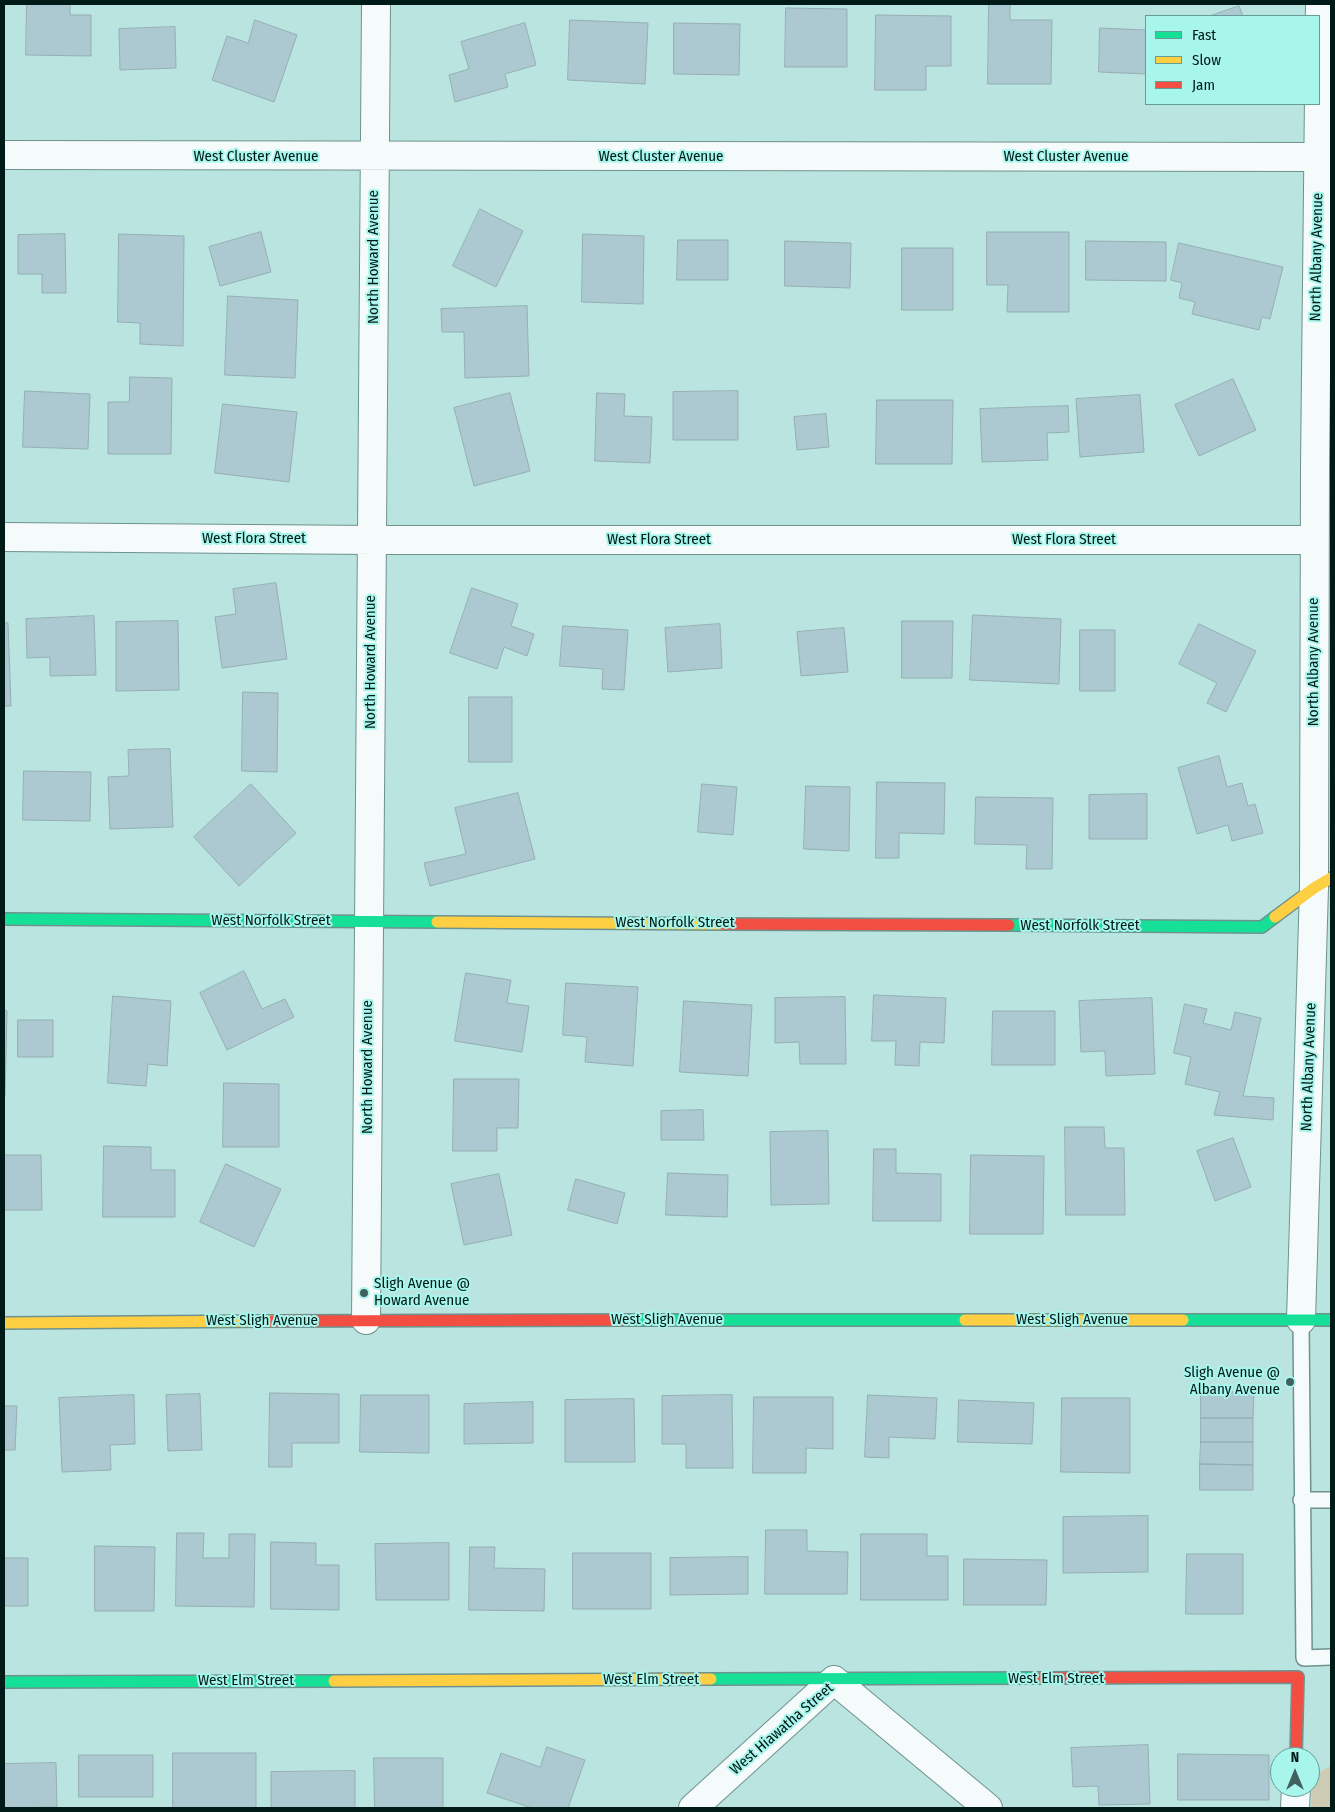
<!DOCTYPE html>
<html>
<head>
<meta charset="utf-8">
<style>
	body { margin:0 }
	#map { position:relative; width:1335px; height:1812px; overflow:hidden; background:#bae4df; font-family:"Fira Sans Condensed",sans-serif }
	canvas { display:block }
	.frame { position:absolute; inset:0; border:5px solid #001a18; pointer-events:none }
	.legend { position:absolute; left:1145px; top:15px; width:175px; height:90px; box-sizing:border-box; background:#a8f5ec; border:1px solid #659d97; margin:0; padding:6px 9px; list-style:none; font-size:15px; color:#001a18 }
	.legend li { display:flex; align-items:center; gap:10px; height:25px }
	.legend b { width:25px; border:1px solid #659d97 }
	.north { position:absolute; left:1270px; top:1747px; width:50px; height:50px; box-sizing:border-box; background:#a8f5ec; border:1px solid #659d97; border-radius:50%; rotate:0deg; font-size:14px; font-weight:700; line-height:20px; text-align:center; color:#001a18 }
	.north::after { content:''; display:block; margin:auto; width:18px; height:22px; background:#41615e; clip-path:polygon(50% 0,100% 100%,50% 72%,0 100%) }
</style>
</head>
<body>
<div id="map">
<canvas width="1335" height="1812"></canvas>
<div class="frame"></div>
<ul class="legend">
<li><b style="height:6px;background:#16e098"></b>Fast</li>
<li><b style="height:6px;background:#ffcf43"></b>Slow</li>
<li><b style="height:6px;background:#f24e42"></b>Jam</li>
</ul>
<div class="north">N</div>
</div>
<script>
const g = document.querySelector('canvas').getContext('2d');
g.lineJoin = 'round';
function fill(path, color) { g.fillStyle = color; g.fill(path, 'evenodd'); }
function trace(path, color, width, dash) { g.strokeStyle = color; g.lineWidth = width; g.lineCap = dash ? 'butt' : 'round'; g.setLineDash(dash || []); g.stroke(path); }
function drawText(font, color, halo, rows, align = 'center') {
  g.font = font + ' "Fira Sans Condensed",sans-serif'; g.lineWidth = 4; g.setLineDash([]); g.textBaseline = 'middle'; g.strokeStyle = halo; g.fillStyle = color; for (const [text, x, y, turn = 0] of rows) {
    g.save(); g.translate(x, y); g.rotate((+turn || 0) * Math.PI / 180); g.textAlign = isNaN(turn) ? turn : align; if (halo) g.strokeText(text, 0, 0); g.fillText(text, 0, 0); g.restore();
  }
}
fill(new Path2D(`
	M 1331,1766 L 1331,1808 L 1311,1808 L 1312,1776 Z`), '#cdcbb3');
const building = new Path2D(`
	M 27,4 L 70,4 L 70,15 L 91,15 L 91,56 L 26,55 Z
	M 989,4 L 1010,4 L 1010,20 L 1052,20 L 1051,84 L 988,84 Z
	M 1239,6 L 1243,16 L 1210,16 Z
	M 786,8 L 847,9 L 847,67 L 785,67 Z
	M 876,15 L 951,16 L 951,66 L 926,66 L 926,90 L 875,90 Z
	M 255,20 L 297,35 L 274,102 L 212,80 L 227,36 L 248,43 Z
	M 570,20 L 648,23 L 645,84 L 568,80 Z
	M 525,23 L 536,65 L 505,74 L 508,87 L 455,102 L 449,75 L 469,69 L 461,42 Z
	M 674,23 L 740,24 L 739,75 L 674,74 Z
	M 175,27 L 176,68 L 120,70 L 119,29 Z
	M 1100,28 L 1146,30 L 1146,74 L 1099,72 Z
	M 480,209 L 523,231 L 496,287 L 453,266 Z
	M 261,232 L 271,272 L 220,286 L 209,247 Z
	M 987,232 L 1069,232 L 1069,312 L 1007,312 L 1008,285 L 987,285 Z
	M 65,234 L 66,293 L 42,293 L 42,274 L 18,274 L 18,235 Z
	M 119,234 L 184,236 L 183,346 L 140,344 L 140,323 L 118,322 Z
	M 583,234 L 644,236 L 643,304 L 582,302 Z
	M 678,240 L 728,240 L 728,280 L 677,280 Z
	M 785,241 L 851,243 L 850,288 L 785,286 Z
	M 1086,241 L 1166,242 L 1166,281 L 1086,280 Z
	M 1179,243 L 1283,267 L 1270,319 L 1262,317 L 1259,330 L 1192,314 L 1195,302 L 1179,298 L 1182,283 L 1171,280 Z
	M 902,248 L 953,248 L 953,310 L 902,310 Z
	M 228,296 L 298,300 L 295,378 L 225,375 Z
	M 527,306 L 529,376 L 465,378 L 464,332 L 442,332 L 441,309 Z
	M 130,377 L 172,378 L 171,454 L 108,454 L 108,402 L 129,402 Z
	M 1233,379 L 1256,430 L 1199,456 L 1175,405 Z
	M 25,391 L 90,394 L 88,449 L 23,447 Z
	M 738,391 L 738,440 L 673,440 L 673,392 Z
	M 510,393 L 530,471 L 474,486 L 454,408 Z
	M 597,393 L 625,394 L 624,416 L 652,417 L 650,463 L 595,461 Z
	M 1140,395 L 1144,452 L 1080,457 L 1076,399 Z
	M 877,400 L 953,400 L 952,464 L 876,464 Z
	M 223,404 L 297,412 L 289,482 L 215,473 Z
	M 1068,406 L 1069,432 L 1047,433 L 1048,460 L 982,462 L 980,409 Z
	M 826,414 L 829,447 L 797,450 L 794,417 Z
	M 276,583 L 287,659 L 222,668 L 215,617 L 236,614 L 233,589 Z
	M 472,588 L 518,604 L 511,626 L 534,634 L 527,656 L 504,647 L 497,669 L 450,653 Z
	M 973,615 L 1061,619 L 1059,684 L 970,680 Z
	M 94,616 L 96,675 L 50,676 L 50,657 L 27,658 L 26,619 Z
	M 178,621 L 179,690 L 116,691 L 116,622 Z
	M 902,621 L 953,621 L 952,678 L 902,678 Z
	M 4,623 L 8,623 L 11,706 L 4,706 Z
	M 720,624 L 722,668 L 668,672 L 665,628 Z
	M 1199,624 L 1256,651 L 1226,712 L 1207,703 L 1217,683 L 1179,664 Z
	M 563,626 L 628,630 L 624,690 L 602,689 L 603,669 L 560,666 Z
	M 844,628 L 848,672 L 801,676 L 797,632 Z
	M 1080,630 L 1115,630 L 1115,691 L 1080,691 Z
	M 243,692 L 278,693 L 277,772 L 242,771 Z
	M 469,697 L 512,697 L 512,762 L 469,762 Z
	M 170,749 L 173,827 L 110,829 L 108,777 L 129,776 L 128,750 Z
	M 1219,756 L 1227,787 L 1242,783 L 1248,806 L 1255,804 L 1263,833 L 1232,841 L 1228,825 L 1197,834 L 1178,768 Z
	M 24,771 L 91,772 L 90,821 L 23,820 Z
	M 877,782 L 945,783 L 944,834 L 899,833 L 899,858 L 876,858 Z
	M 251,784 L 296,833 L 239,886 L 194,837 Z
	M 702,784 L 737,787 L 733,835 L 698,832 Z
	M 806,786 L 850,787 L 849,851 L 804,849 Z
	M 518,793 L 535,859 L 430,886 L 424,863 L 466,854 L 455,808 Z
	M 1147,794 L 1147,839 L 1089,839 L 1089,795 Z
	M 976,797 L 1053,798 L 1052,869 L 1026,869 L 1027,845 L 975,844 Z
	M 244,971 L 262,1009 L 285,999 L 294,1017 L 227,1050 L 200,993 Z
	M 466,973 L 511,980 L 507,1003 L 529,1006 L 522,1052 L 455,1041 Z
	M 566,983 L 638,987 L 633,1066 L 585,1062 L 587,1037 L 563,1035 Z
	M 874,995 L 946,998 L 944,1043 L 920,1042 L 919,1066 L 895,1065 L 896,1041 L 872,1041 Z
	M 113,996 L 171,1001 L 167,1066 L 148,1064 L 146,1086 L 108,1083 Z
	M 845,997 L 846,1064 L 800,1064 L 799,1042 L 775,1043 L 775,998 Z
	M 1152,998 L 1155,1074 L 1106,1076 L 1105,1051 L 1081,1052 L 1079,1001 Z
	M 684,1001 L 752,1005 L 748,1076 L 680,1072 Z
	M 1185,1004 L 1207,1009 L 1203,1023 L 1231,1030 L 1235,1012 L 1261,1018 L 1243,1096 L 1274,1098 L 1273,1120 L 1214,1115 L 1220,1092 L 1185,1084 L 1191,1057 L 1174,1053 Z
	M 4,1010 L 7,1011 L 5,1096 L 4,1096 Z
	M 993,1011 L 1055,1011 L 1055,1065 L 992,1065 Z
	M 18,1020 L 53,1020 L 53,1057 L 18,1057 Z
	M 454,1079 L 519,1079 L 518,1128 L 497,1128 L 497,1151 L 453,1151 Z
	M 224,1083 L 279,1084 L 279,1147 L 223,1147 Z
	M 703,1110 L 704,1140 L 661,1140 L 661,1111 Z
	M 1065,1127 L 1104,1127 L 1105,1148 L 1124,1148 L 1125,1215 L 1066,1215 Z
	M 828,1131 L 829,1204 L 771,1205 L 770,1132 Z
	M 1233,1138 L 1251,1187 L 1215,1201 L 1197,1151 Z
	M 104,1146 L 151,1147 L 151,1170 L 175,1170 L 175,1217 L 103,1217 Z
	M 874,1149 L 896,1149 L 896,1173 L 941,1174 L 941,1221 L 873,1221 Z
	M 4,1155 L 41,1155 L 42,1210 L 4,1210 Z
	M 971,1155 L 1044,1156 L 1043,1234 L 970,1234 Z
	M 226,1164 L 281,1189 L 254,1247 L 200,1222 Z
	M 668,1173 L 728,1175 L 727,1217 L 666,1215 Z
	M 499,1174 L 512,1235 L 464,1245 L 451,1184 Z
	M 576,1179 L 625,1193 L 617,1224 L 568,1210 Z
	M 1201,1392 L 1254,1392 L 1253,1418 L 1201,1418 Z
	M 270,1393 L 339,1394 L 339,1443 L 292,1443 L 292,1467 L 269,1467 Z
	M 200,1394 L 202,1450 L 168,1451 L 166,1395 Z
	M 134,1395 L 135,1444 L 110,1445 L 111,1470 L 62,1472 L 59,1398 Z
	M 361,1395 L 429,1395 L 429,1453 L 360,1452 Z
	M 732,1395 L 733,1468 L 686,1468 L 686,1444 L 662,1444 L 662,1396 Z
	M 868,1395 L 937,1398 L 935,1439 L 889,1437 L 889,1458 L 865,1457 Z
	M 754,1397 L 833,1397 L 833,1449 L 806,1448 L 806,1473 L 753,1473 Z
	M 1062,1398 L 1130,1398 L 1130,1473 L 1061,1472 Z
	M 634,1399 L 635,1462 L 565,1462 L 565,1400 Z
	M 959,1400 L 1034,1403 L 1032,1444 L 958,1442 Z
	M 533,1402 L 533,1443 L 464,1444 L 464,1404 Z
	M 4,1406 L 17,1406 L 15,1450 L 4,1450 Z
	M 1201,1418 L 1253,1418 L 1253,1442 L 1201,1442 Z
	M 1201,1442 L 1253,1442 L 1253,1465 L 1200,1464 Z
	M 1200,1464 L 1253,1465 L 1253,1490 L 1200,1490 Z
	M 1148,1516 L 1148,1572 L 1063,1573 L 1063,1517 Z
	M 766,1530 L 807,1530 L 807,1551 L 848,1552 L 847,1594 L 765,1594 Z
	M 177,1533 L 204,1533 L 203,1558 L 229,1558 L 229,1534 L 255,1534 L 254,1607 L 176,1606 Z
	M 861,1534 L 927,1534 L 927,1556 L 948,1556 L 948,1600 L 861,1600 Z
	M 271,1542 L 316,1543 L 316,1565 L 339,1565 L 339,1610 L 271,1609 Z
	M 449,1543 L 449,1600 L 376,1600 L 375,1544 Z
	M 95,1546 L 155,1547 L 154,1611 L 95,1611 Z
	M 470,1547 L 495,1547 L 494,1568 L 545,1569 L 544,1611 L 469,1610 Z
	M 573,1553 L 651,1553 L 651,1609 L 573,1609 Z
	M 1187,1554 L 1243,1554 L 1243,1614 L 1186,1614 Z
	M 748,1557 L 748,1594 L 670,1595 L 670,1558 Z
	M 4,1558 L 28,1558 L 28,1606 L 4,1606 Z
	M 964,1559 L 1047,1560 L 1046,1605 L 964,1605 Z
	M 1148,1745 L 1150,1804 L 1099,1805 L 1098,1786 L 1073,1787 L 1071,1748 Z
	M 547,1747 L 585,1760 L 568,1808 L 532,1808 L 487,1793 L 501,1753 L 540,1767 Z
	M 173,1753 L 256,1753 L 256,1808 L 173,1808 Z
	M 1178,1754 L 1269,1755 L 1269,1800 L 1178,1800 Z
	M 79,1755 L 153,1755 L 153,1797 L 79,1797 Z
	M 374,1758 L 443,1758 L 443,1808 L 375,1808 Z
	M 56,1763 L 57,1807 L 4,1808 L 4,1764 Z
	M 355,1771 L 355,1808 L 271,1808 L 271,1772 Z`);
fill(building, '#acc8d0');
trace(building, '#94afb4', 1);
const lane = new Path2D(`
	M 1301,1320 L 1304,1658 L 1331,1657
	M 1301,1500 L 1331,1500`);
const street = new Path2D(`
	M 4,155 L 1318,157
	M 4,537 L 372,540 L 1314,540
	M 366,1320 L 376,4
	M 1301,1320 L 1314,888 L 1315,467 L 1320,4
	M 693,1808 L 834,1680 L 988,1808
	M 1295,1808 L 1296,1787`);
const fast = new Path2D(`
	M 4,919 L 437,922
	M 1009,925 L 1262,927 L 1275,917
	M 627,1320 L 965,1320
	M 1183,1320 L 1331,1320
	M 711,1679 L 1040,1678
	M 4,1682 L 334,1681`);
const slow = new Path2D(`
	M 1275,917 L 1314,888 L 1331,878
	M 437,922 L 722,924
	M 965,1320 L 1183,1320
	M 4,1323 L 273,1321
	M 334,1681 L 711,1679`);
const jam = new Path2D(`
	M 722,924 L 1009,925
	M 273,1321 L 627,1320
	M 1040,1678 L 1298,1677 L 1296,1757`);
trace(lane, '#6f928f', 18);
trace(street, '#6f928f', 30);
trace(fast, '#6f928f', 14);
trace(slow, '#6f928f', 14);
trace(jam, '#6f928f', 14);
trace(lane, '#f5fbfa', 15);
trace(street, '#f5fbfa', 28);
trace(fast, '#16e098', 11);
trace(slow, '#ffcf43', 11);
trace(jam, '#f24e42', 11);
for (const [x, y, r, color] of [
	[364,1293,5,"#41615e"],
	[1290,1382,5,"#41615e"]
]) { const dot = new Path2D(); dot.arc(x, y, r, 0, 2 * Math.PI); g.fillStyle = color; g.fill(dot); trace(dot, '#a8f5ec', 2); }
drawText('15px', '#001a18', '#a8f5ec', [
	["West Cluster Avenue",256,157],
	["West Cluster Avenue",661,157],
	["West Cluster Avenue",1066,157],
	["North Howard Avenue",374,257,-90],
	["North Albany Avenue",1317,257,-89],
	["West Flora Street",254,539],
	["West Flora Street",659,540],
	["West Flora Street",1064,540],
	["North Howard Avenue",371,662,-90],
	["North Albany Avenue",1314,662,-90],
	["West Norfolk Street",271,921],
	["West Norfolk Street",675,923],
	["West Norfolk Street",1080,926],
	["North Howard Avenue",368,1067,-90],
	["North Albany Avenue",1309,1067,-88],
	["West Sligh Avenue",667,1320],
	["West Sligh Avenue",1072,1320],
	["West Sligh Avenue",262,1321],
	["West Elm Street",1056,1679],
	["West Elm Street",651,1680],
	["West Elm Street",246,1681],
	["West Hiawatha Street",782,1729,-41]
]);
drawText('15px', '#001a18', '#a8f5ec', [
	["Sligh Avenue @",374,1284],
	["Howard Avenue",374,1301],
	["Sligh Avenue @",1280,1373,"right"],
	["Albany Avenue",1280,1390,"right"]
], 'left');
</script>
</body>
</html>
